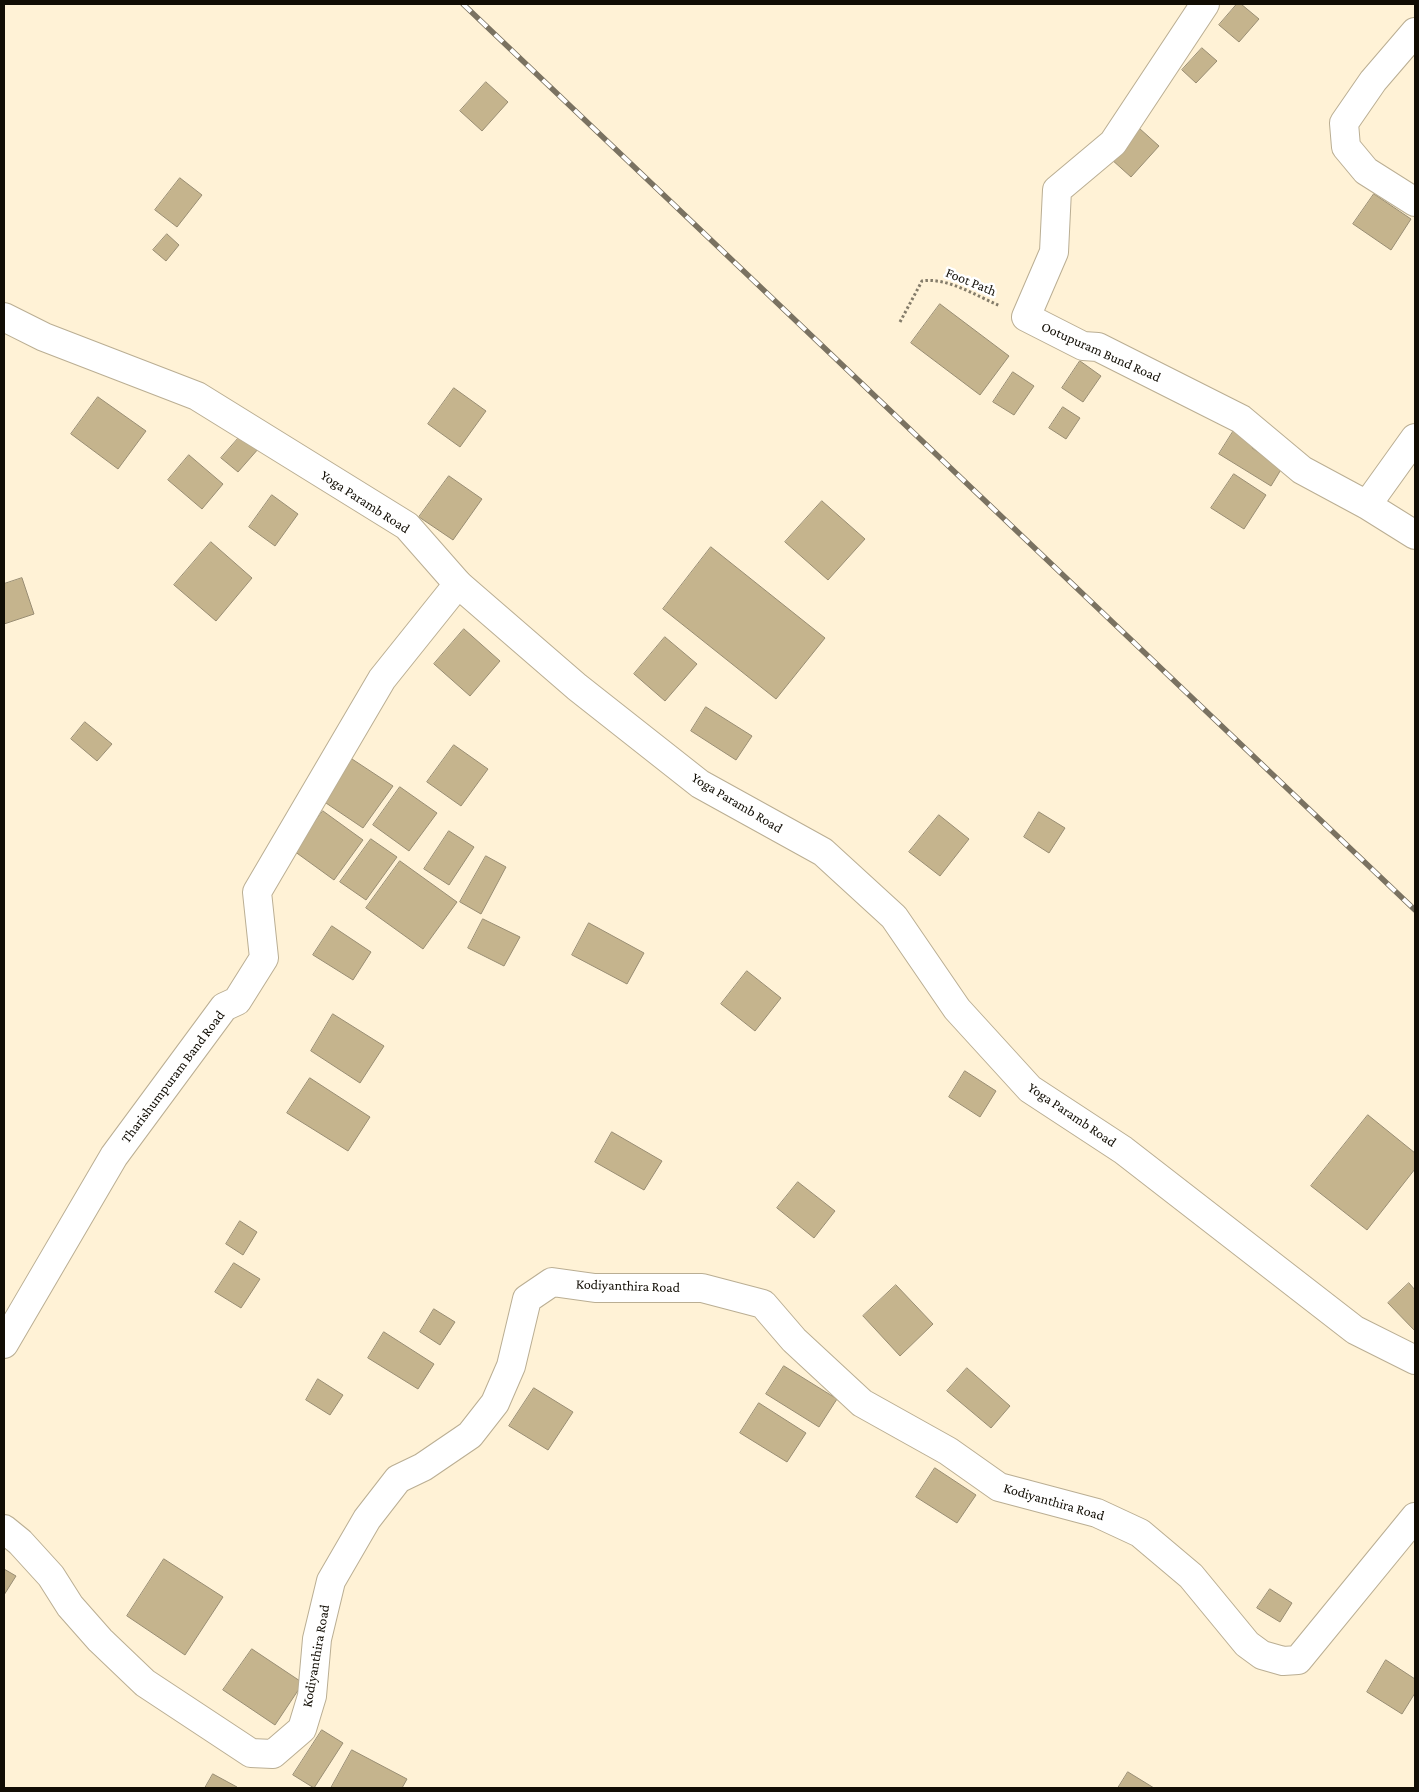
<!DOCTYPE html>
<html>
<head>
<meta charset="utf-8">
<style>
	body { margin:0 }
	#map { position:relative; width:1419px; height:1792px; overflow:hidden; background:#fff2d6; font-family:"Crimson Pro",serif }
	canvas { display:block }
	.frame { position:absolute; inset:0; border:5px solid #110d04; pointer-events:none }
</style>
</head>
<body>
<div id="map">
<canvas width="1419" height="1792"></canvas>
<div class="frame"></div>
</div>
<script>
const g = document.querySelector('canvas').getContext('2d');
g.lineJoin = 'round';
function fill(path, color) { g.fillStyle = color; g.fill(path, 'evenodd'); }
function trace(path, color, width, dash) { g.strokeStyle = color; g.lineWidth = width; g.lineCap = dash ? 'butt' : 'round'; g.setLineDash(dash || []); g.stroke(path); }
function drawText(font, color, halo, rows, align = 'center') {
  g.font = font + ' "Crimson Pro",serif'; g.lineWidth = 5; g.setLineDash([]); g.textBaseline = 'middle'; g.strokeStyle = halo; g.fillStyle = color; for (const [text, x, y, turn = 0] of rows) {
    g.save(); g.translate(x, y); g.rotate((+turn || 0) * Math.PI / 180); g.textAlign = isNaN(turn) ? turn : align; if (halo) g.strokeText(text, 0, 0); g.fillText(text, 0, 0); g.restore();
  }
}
const building = new Path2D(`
	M 1237,4 L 1241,4 L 1259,19 L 1239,42 L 1219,25 Z
	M 1202,48 L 1217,61 L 1196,83 L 1182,70 Z
	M 486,82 L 508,102 L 482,131 L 460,111 Z
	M 1139,128 L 1159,146 L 1131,177 L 1111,159 Z
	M 180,178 L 202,195 L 177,227 L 155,210 Z
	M 1374,194 L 1411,219 L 1391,250 L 1353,224 Z
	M 167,234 L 179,245 L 166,261 L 153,250 Z
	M 940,304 L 1009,356 L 980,395 L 911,343 Z
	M 1080,361 L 1101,376 L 1083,402 L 1062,388 Z
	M 1013,372 L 1034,386 L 1014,415 L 993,402 Z
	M 454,388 L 486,411 L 460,447 L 428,424 Z
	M 98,397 L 146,431 L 118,469 L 71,434 Z
	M 1063,407 L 1080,418 L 1066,439 L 1049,428 Z
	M 1236,427 L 1257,440 L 1252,448 L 1282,468 L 1271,486 L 1219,454 Z
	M 243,433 L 259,448 L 238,472 L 221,458 Z
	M 189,455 L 223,484 L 202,509 L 168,480 Z
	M 1234,474 L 1266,495 L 1244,529 L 1211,508 Z
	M 449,476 L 482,499 L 453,540 L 419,517 Z
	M 272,495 L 298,514 L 275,546 L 249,527 Z
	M 822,501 L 865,539 L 828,580 L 785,542 Z
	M 211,542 L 252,578 L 216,621 L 174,585 Z
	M 711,547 L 825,638 L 776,699 L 663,609 Z
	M 22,578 L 34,614 L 4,624 L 4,584 Z
	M 464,629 L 500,661 L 470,696 L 434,664 Z
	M 665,637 L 697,664 L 665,701 L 634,674 Z
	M 706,707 L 752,736 L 736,760 L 691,731 Z
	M 85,722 L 112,744 L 97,761 L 71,739 Z
	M 454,745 L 488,769 L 461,806 L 427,782 Z
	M 352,759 L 393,786 L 363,828 L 323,801 Z
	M 400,787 L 437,813 L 409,851 L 373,825 Z
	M 323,811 L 363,840 L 334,880 L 294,851 Z
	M 1039,812 L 1065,828 L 1049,853 L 1024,837 Z
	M 939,815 L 969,839 L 940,876 L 909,852 Z
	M 449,831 L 474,847 L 449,885 L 424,869 Z
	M 371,839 L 397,857 L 366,900 L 340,882 Z
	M 486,856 L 506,867 L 481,914 L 460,902 Z
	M 400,861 L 457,902 L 423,949 L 366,908 Z
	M 483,919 L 520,937 L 504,966 L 468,948 Z
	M 589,923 L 644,953 L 627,984 L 572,955 Z
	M 332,926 L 371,952 L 353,980 L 313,955 Z
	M 747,971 L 781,998 L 755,1031 L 721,1004 Z
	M 333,1014 L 384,1046 L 360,1083 L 311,1051 Z
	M 965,1071 L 996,1091 L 980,1117 L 949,1097 Z
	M 310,1078 L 370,1117 L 348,1151 L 287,1113 Z
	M 1368,1115 L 1415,1153 L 1415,1169 L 1367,1230 L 1311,1186 Z
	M 612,1132 L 662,1161 L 644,1190 L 595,1162 Z
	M 798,1182 L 835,1211 L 814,1238 L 777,1208 Z
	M 240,1221 L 257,1232 L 243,1255 L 226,1244 Z
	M 234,1263 L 260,1279 L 241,1308 L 215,1292 Z
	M 1409,1283 L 1415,1290 L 1415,1331 L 1388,1303 Z
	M 896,1285 L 933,1324 L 900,1356 L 863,1316 Z
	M 434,1309 L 455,1322 L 440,1345 L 420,1332 Z
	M 384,1332 L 434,1364 L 418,1389 L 368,1358 Z
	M 784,1366 L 837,1399 L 819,1427 L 766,1394 Z
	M 967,1368 L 1010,1406 L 991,1428 L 947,1391 Z
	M 318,1379 L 343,1395 L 330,1415 L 306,1400 Z
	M 534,1388 L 573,1412 L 548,1450 L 509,1426 Z
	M 759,1403 L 806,1433 L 787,1462 L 740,1433 Z
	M 935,1468 L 976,1495 L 957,1523 L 916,1497 Z
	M 164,1559 L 223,1597 L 185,1655 L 127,1616 Z
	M 4,1569 L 16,1576 L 4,1595 Z
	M 1270,1589 L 1292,1603 L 1280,1622 L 1257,1608 Z
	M 252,1649 L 303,1683 L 275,1725 L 223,1690 Z
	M 1386,1660 L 1415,1679 L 1415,1693 L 1402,1714 L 1367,1692 Z
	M 322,1730 L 343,1743 L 314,1788 L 293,1775 Z
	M 352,1750 L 407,1779 L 402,1788 L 331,1788 Z
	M 1128,1772 L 1154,1788 L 1118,1788 Z
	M 213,1774 L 237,1787 L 236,1788 L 205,1788 Z`);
fill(building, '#c5b48d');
trace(building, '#998d73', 1);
const minor = new Path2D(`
	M 1205,4 L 1113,143 L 1057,190 L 1054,252 L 1026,317 L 1083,346 L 1098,347 L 1241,419 L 1302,470 L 1367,505 L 1415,535
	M 1415,32 L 1373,81 L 1344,123 L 1346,147 L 1366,171 L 1415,202
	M 1367,505 L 1415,438
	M 4,1344 L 114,1156 L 224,1007 L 237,1001 L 264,958 L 257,892 L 382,679 L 458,584
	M 4,1529 L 20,1542 L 51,1576 L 70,1606 L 100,1640 L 145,1683 L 251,1753 L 273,1754 L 302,1729 L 312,1696 L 317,1639 L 331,1581 L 367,1519 L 398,1479 L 423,1467 L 470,1435 L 495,1403 L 511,1366 L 527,1299 L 552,1282 L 595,1288 L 702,1288 L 763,1304 L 794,1340 L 862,1403 L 948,1451 L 999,1487 L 1097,1513 L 1140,1533 L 1191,1576 L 1247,1644 L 1262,1655 L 1283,1661 L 1298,1660 L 1415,1517`);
const tertiary = new Path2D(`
	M 4,317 L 44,337 L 197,396 L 407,526 L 458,584 L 577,687 L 700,784 L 823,852 L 894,917 L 957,1009 L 1030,1089 L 1123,1150 L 1355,1330 L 1415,1360`);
trace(minor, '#baae93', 30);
trace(tertiary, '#baae93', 30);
trace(new Path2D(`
	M 900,322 L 922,281 C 947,277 977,296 1000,306`), '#847c6a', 3, [2.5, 2.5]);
trace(minor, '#fff', 28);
trace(tertiary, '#fff', 28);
const rail = new Path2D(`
	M 463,4 L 1415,910`);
trace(rail, '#7a7261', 5.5);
trace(rail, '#fff', 4, [11]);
drawText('14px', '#110d04', '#fff', [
	["Foot Path",971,282,22],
	["Ootupuram Bund Road",1101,352,24],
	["Yoga Paramb Road",365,502,33],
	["Yoga Paramb Road",737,803,31],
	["Tharishumpuram Band Road",173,1077,-53],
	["Yoga Paramb Road",1072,1115,34],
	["Kodiyanthira Road",628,1286,2],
	["Kodiyanthira Road",1054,1502,16],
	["Kodiyanthira Road",316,1656,-80]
]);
</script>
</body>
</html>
